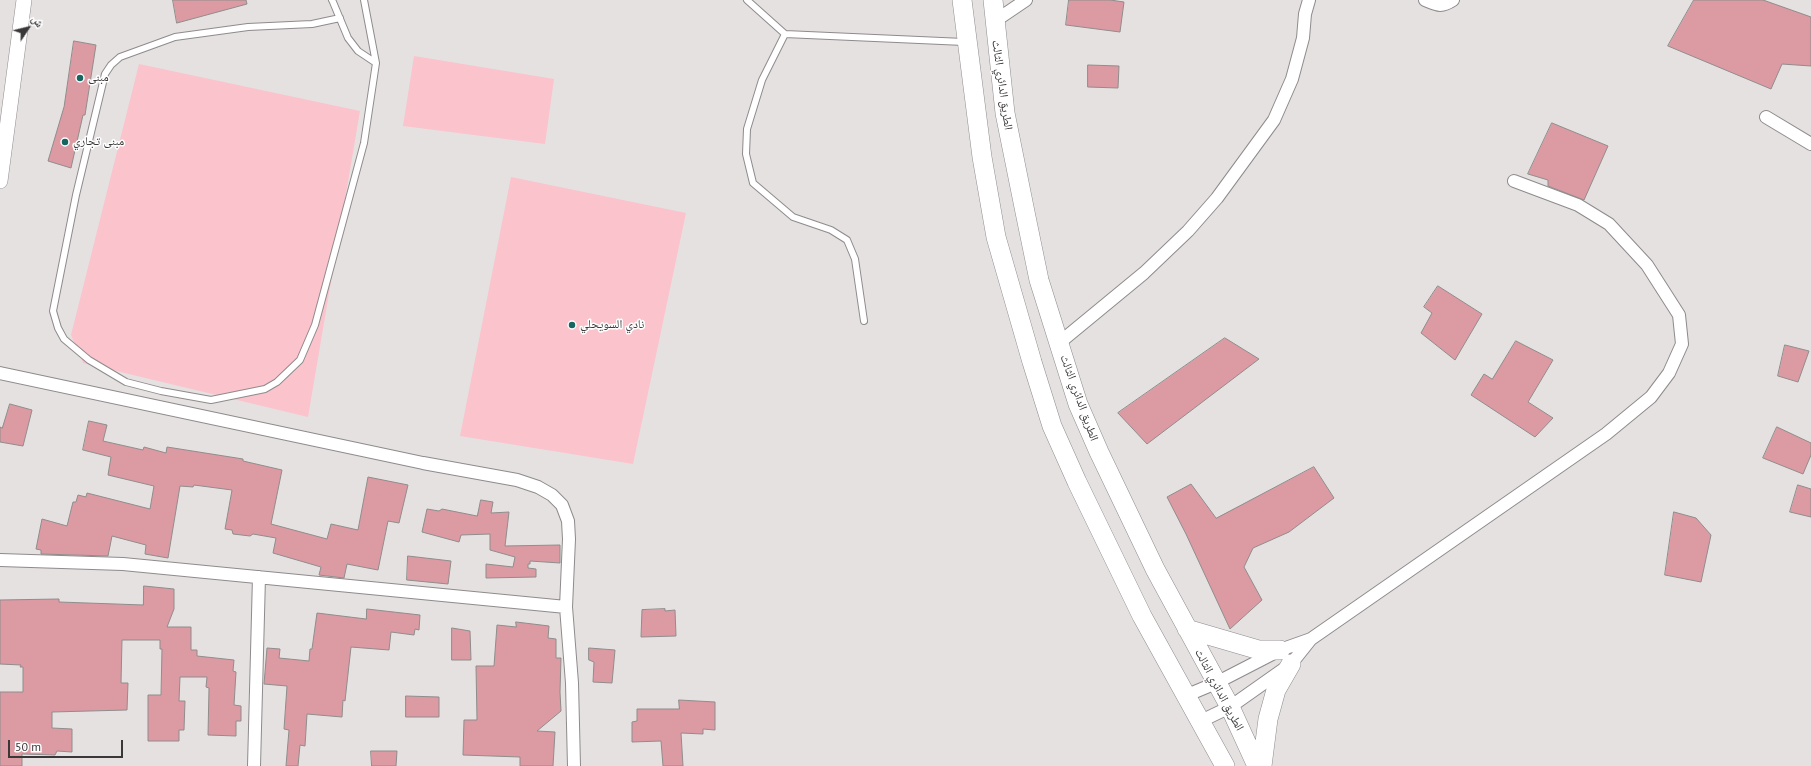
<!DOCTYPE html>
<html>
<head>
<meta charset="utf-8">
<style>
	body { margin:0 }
	#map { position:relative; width:1811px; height:766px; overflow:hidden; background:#e5e1e1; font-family:"PT Sans","Noto Naskh Arabic",sans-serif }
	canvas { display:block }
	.north { position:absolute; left:8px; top:8px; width:40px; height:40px; -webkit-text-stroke:3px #fff; paint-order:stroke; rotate:55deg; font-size:11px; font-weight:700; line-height:16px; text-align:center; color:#393737 }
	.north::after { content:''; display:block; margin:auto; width:14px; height:18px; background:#393737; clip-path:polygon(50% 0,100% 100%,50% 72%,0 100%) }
	.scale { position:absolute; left:8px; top:740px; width:115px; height:18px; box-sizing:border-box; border:2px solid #393737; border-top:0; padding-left:5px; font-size:12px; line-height:14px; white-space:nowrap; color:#393737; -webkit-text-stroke:3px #fff; paint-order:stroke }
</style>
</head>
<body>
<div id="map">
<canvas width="1811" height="766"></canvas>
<div class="north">ش</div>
<div class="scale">50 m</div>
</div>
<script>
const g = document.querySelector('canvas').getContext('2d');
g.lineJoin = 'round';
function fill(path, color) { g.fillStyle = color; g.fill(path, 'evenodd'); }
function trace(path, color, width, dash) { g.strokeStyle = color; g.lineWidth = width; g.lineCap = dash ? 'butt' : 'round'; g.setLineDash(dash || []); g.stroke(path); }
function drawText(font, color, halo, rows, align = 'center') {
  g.font = font + ' "PT Sans","Noto Naskh Arabic",sans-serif'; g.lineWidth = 3; g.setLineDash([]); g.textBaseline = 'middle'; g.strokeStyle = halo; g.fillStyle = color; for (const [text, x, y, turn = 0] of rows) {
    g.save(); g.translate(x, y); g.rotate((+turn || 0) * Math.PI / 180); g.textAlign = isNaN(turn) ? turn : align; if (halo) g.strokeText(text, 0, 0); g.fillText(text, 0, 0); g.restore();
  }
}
fill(new Path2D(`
	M 414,56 L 554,79 L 545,144 L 403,126 Z
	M 139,64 L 360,111 L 308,417 L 83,363 L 71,335 Z
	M 511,177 L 686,213 L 633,464 L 460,436 Z`), '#fbc3cb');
const building = new Path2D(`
	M 173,0 L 246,0 L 247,4 L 177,23 Z
	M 1069,0 L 1110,0 L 1124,2 L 1120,32 L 1066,25 Z
	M 1694,0 L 1763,0 L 1811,17 L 1811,66 L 1782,64 L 1771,89 L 1668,46 Z
	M 74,41 L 96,45 L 85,115 L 83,115 L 71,168 L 48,161 L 64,107 Z
	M 1088,65 L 1119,66 L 1118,88 L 1088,87 Z
	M 1552,123 L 1608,146 L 1584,200 L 1548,186 L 1548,180 L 1528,174 Z
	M 1438,286 L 1482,314 L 1455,360 L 1421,333 L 1432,313 L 1424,307 Z
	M 1225,338 L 1259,359 L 1147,444 L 1118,413 Z
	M 1516,341 L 1553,360 L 1528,402 L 1553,418 L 1535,437 L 1471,395 L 1484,374 L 1492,379 Z
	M 1785,345 L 1809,351 L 1798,382 L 1778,376 Z
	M 10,404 L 32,410 L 23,446 L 0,442 L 0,427 L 2,428 Z
	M 89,421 L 107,425 L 103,441 L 143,450 L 144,447 L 166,453 L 167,447 L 243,459 L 243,461 L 282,470 L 271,524 L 327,539 L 331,524 L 358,530 L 368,477 L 408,485 L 399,523 L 388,521 L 378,570 L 347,564 L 344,578 L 319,575 L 321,567 L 273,553 L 276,538 L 253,534 L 250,536 L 233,534 L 232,530 L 225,529 L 232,490 L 194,485 L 193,487 L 180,486 L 168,558 L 145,554 L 146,545 L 112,536 L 108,556 L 41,554 L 41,550 L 36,549 L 42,519 L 67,526 L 73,502 L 76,502 L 78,495 L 86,497 L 87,493 L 150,509 L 154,486 L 108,475 L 111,457 L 83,450 Z
	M 1777,427 L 1811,443 L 1811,455 L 1803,474 L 1763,458 Z
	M 1314,467 L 1334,498 L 1289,532 L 1253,548 L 1244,567 L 1262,600 L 1230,629 L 1186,534 L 1167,497 L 1191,484 L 1216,518 Z
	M 1798,485 L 1811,489 L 1811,517 L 1790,512 Z
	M 481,500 L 493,502 L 491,513 L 509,512 L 505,546 L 560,545 L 560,563 L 530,561 L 530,564 L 528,564 L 528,568 L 536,569 L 536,577 L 486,578 L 486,564 L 513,567 L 515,557 L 490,550 L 490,534 L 461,535 L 459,542 L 422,532 L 427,509 L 439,511 L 442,509 L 477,516 Z
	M 1674,512 L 1696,518 L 1711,535 L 1701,582 L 1665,575 Z
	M 408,556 L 451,561 L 448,584 L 407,580 Z
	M 144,586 L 174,589 L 174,609 L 167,627 L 191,627 L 191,650 L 197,650 L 197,656 L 234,660 L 233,671 L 236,672 L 234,705 L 241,706 L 241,721 L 236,721 L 236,736 L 208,735 L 209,688 L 206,687 L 207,677 L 180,677 L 179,701 L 185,701 L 184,730 L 179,730 L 179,741 L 148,741 L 148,695 L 161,695 L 162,649 L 160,649 L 160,640 L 122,640 L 121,683 L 128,683 L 127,710 L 52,712 L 52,728 L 72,729 L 72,752 L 57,751 L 55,755 L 22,754 L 22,766 L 0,766 L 0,692 L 23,692 L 23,667 L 20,667 L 21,665 L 0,664 L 0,600 L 59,599 L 59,602 L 143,605 Z
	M 367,609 L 420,615 L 419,630 L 415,629 L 414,635 L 391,632 L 389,650 L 351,647 L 345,701 L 343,700 L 342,717 L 307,714 L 305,746 L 300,745 L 298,766 L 286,766 L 289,730 L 284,729 L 287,686 L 264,684 L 267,648 L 280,649 L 279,658 L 309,661 L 310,649 L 312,649 L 317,613 L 366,619 Z
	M 665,609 L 665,611 L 675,610 L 676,636 L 641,637 L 642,610 Z
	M 516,622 L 549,626 L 548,638 L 556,639 L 556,658 L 561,658 L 560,692 L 561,711 L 537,731 L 555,732 L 553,766 L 520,766 L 520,757 L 463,755 L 464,720 L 477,720 L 476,666 L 494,666 L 497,625 L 516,627 Z
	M 452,628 L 470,631 L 471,660 L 452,660 Z
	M 589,648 L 615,650 L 612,683 L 593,682 L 594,662 L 589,660 Z
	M 406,696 L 439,697 L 439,717 L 406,717 Z
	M 679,700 L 715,702 L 715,730 L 703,729 L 703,734 L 681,733 L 683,766 L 663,766 L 661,741 L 632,742 L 632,722 L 637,721 L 637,709 L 679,709 Z
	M 371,751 L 397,751 L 396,766 L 372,766 Z`);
fill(building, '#dc9aa3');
trace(building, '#908c8c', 1);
const service = new Path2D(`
	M 332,0 L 333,2 L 348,38 L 358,51 L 376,63 L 364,143 L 315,325 L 300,360 L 277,382 L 265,389 L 211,400 L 161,391 L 126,382 L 89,360 L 64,339 L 58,328 L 53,311 L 76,195 L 105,74 L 111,65 L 120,57 L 175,37 L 248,27 L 312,24 L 340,18
	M 364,0 L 376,63
	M 747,0 L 785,34 L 964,42
	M 785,34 L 762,80 L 747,129 L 746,154 L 753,183 L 793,217 L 831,230 L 847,240 L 855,259 L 864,321`);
const minor = new Path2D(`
	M 1425,0 C 1437,5 1441,8 1453,0
	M 995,21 L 1026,0
	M 1766,117 L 1811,144
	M 1059,343 L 1144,273 L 1188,231 L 1217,198 L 1274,120 L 1292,79 L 1303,38 L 1305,14 L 1309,0
	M 0,373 L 423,463 L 517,480 L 538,487 L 552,495 L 562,505 L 568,521 L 569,539 L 566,607 L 572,683 L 574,766
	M 0,560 L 123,564 L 566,607
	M 1185,696 L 1216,683 L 1280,650 L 1311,639
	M 1199,722 L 1230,707 L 1291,664 L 1311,639 L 1606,434 L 1651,397 L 1669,373 L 1682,344 L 1679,315 L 1647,265 L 1609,224 L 1578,205 L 1514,181
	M 254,766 L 259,577`);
const tertiary = new Path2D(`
	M 0,181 L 24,0`);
const primary = new Path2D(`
	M 962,0 L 982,157 L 996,237 L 1032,362 L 1052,426 L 1077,482 L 1142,616 L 1225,766
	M 993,0 L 1005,113 L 1025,212 L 1039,280 L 1078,404 L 1099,452 L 1155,569 L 1230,707 L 1257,766
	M 1187,629 L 1259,650 L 1280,650
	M 1262,766 L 1268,719 L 1276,690 L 1291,664`);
trace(service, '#8f8b8c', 8);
trace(minor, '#8f8b8c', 14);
trace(tertiary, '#8f8b8c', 16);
trace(primary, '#8f8b8c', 20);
trace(service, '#fff', 6);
trace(minor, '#fff', 12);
trace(tertiary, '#fff', 15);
trace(primary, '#fff', 19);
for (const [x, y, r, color] of [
	[80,78,4,"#176560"],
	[65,142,4,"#176560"],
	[572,325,4,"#176560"]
]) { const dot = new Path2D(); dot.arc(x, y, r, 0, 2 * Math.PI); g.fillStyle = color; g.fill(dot); trace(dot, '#fff', 1.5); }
drawText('12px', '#393737', '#fff', [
	["مبنى",88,78],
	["مبنى تجاري",73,142],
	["نادي السويحلي",580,325]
], 'left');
drawText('12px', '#393737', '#fff', [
	["الطريق الدائري الثالث",1002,85,82],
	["الطريق الدائري الثالث",1079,398,70],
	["الطريق الدائري الثالث",1219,690,62]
]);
</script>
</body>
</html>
